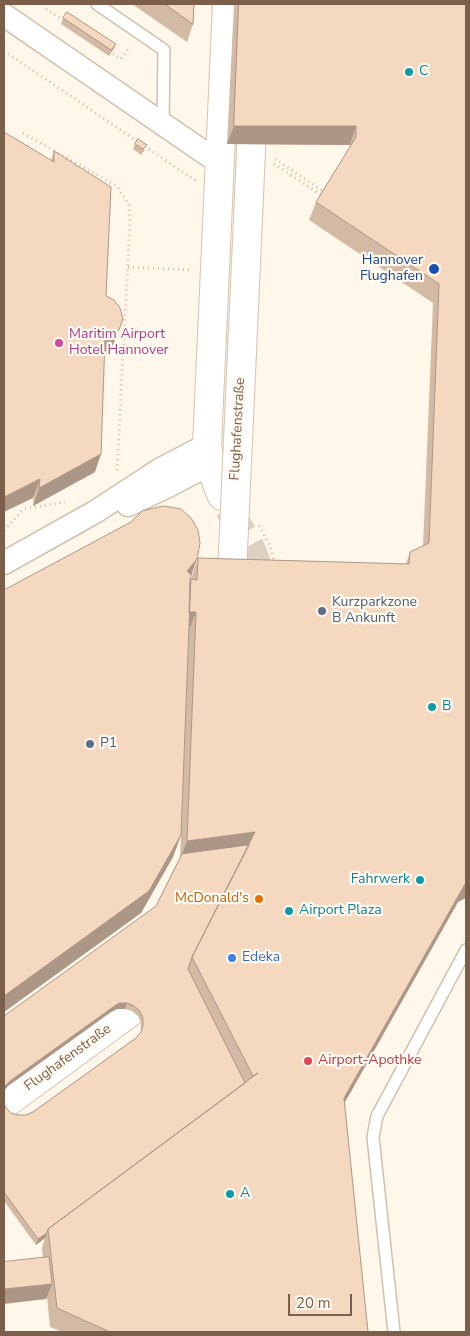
<!DOCTYPE html>
<html>
<head>
<meta charset="utf-8">
<style>
	body { margin:0 }
	#map { position:relative; width:470px; height:1336px; overflow:hidden; background:#fef7ea; font-family:"Nunito Sans",sans-serif }
	canvas { display:block }
	.frame { position:absolute; inset:0; border:5px solid #7b5f4b; pointer-events:none }
	.scale { position:absolute; left:288px; top:1294px; width:64px; height:22px; box-sizing:border-box; border:2px solid #7b5f4b; border-top:0; padding-left:6px; font-size:15px; line-height:18px; white-space:nowrap; color:#7b5f4b; -webkit-text-stroke:4px #fffbf2; paint-order:stroke }
</style>
</head>
<body>
<div id="map">
<canvas width="470" height="1336"></canvas>
<div class="frame"></div>
<div class="scale">20 m</div>
</div>
<script>
const g = document.querySelector('canvas').getContext('2d');
g.lineJoin = 'round';
function trace(path, color, width, dash) { g.strokeStyle = color; g.lineWidth = width; g.lineCap = dash ? 'butt' : 'round'; g.setLineDash(dash || []); g.stroke(path); }
function fill(path, color) { g.fillStyle = color; g.fill(path, 'evenodd'); }
function drawText(font, color, halo, rows, align = 'center') {
  g.font = font + ' "Nunito Sans",sans-serif'; g.lineWidth = 4.5; g.setLineDash([]); g.textBaseline = 'middle'; g.strokeStyle = halo; g.fillStyle = color; for (const [text, x, y, turn = 0] of rows) {
    g.save(); g.translate(x, y); g.rotate((+turn || 0) * Math.PI / 180); g.textAlign = isNaN(turn) ? turn : align; if (halo) g.strokeText(text, 0, 0); g.fillText(text, 0, 0); g.restore();
  }
}
trace(new Path2D(`
	M 229,509 L 253,552 L 257,564 L 258,596`), '#ddd1c2', 28, [28, 14]);
const service = new Path2D(`
	M 97,4 L 164,50 L 163,125
	M 394,1332 L 373,1137 L 377,1116 L 466,950`);
const minor = new Path2D(`
	M 4,15 L 205,153 L 220,162
	M 128,505 L 170,485 L 210,464
	M 4,563 L 95,512 L 161,469 L 207,445`);
const secondary = new Path2D(`
	M 222,496 C 214,480 210,463 207,445 L 227,4
	M 4,1105 L 132,1011`);
trace(service, '#d2c0ae', 14);
trace(minor, '#d2c0ae', 25);
trace(secondary, '#d7c2ad', 30);
trace(new Path2D(`
	M 46,9 L 66,22
	M 4,51 L 196,181
	M 109,51 L 121,59 L 130,46
	M 23,133 L 117,186 L 129,205 L 130,221 L 117,471
	M 275,159 L 326,193
	M 274,164 L 323,196
	M 128,267 L 191,270
	M 259,526 L 269,544 L 275,563
	M 4,530 L 24,509 L 65,502`), '#dbbba2', 3, [1, 4]);
trace(service, '#fff', 11);
trace(minor, '#fff', 22);
trace(secondary, '#fff', 28);
const secondaryBridge = new Path2D(`
	M 231,596 L 253,107`);
trace(secondaryBridge, '#d7c2ad', 30, []);
trace(secondaryBridge, '#fff', 28);
fill(new Path2D(`
	M 132,4 L 194,4 L 193,24 L 187,42 Z
	M 234,4 L 466,4 L 458,902 L 344,1104 L 368,1332 L 63,1332 L 50,1327 L 47,1297 L 46,1299 L 42,1248 L 45,1238 L 36,1245 L 4,1201 L 4,1103 L 6,1108 L 11,1113 L 18,1115 L 26,1115 L 33,1112 L 136,1038 L 141,1031 L 141,1023 L 138,1016 L 132,1011 L 125,1009 L 117,1009 L 111,1012 L 8,1086 L 4,1091 L 156,906 L 180,857 L 181,835 L 173,857 L 141,913 L 4,1012 L 4,590 L 190,578 L 190,579 L 192,579 L 192,576 L 198,558 L 406,564 L 410,552 L 423,546 L 433,303 L 309,220 L 316,202 L 350,148 L 350,145 L 227,144 ZM 188,630 L 189,630 L 181,832 Z
	M 63,18 L 116,44 L 114,49 L 109,56 L 61,24 Z
	M 135,144 L 145,150 L 141,155 L 133,149 Z
	M 54,151 L 106,296 L 112,348 L 106,354 L 104,355 L 95,472 L 33,506 L 51,160 Z`), '#d3baa5');
fill(new Path2D(`
	M 234,126 L 356,126 L 350,145 L 227,144 Z
	M 123,319 L 112,348 L 106,354 L 98,357 L 105,339 Z
	M 101,454 L 95,472 L 33,506 L 39,488 Z
	M 40,479 L 33,498 L 4,512 L 4,497 Z
	M 197,559 L 189,582 L 187,571 Z
	M 188,612 L 196,612 L 189,630 L 181,630 Z
	M 255,832 L 194,959 L 180,859 L 187,841 Z
	M 181,835 L 173,857 L 141,913 L 4,1012 L 4,996 Z
	M 466,883 L 466,898 L 458,902 L 337,1116 L 344,1098 L 465,884 Z
	M 119,1003 L 127,1003 L 125,1009 L 117,1009 L 111,1012 L 8,1086 L 4,1091 L 5,1086 L 10,1081 L 113,1007 Z
	M 47,1233 L 45,1238 L 36,1245 L 38,1239 Z
	M 52,1284 L 46,1299 L 4,1304 L 4,1289 Z`), '#ac9786');
const building = new Path2D(`
	M 165,4 L 194,4 L 193,24 Z
	M 239,4 L 466,4 L 466,883 L 465,884 L 344,1098 L 368,1332 L 110,1332 L 57,1308 L 48,1229 L 258,1073 L 253,1076 L 192,957 L 255,832 L 187,841 L 196,612 L 189,612 L 190,579 L 197,580 L 198,558 L 409,564 L 410,552 L 429,543 L 439,284 L 316,202 L 356,137 L 356,126 L 234,126 Z
	M 67,12 L 116,44 L 111,50 L 63,18 Z
	M 4,132 L 54,162 L 54,151 L 111,187 L 106,296 L 114,300 L 120,308 L 123,319 L 119,330 L 113,336 L 105,339 L 101,454 L 39,488 L 40,479 L 4,497 Z
	M 138,139 L 147,145 L 143,149 L 135,144 Z
	M 164,506 L 181,509 L 191,518 L 198,530 L 200,543 L 197,559 L 187,571 L 191,575 L 181,835 L 149,891 L 4,996 L 4,590 L 131,522 L 142,511 Z
	M 249,845 L 192,957 L 188,969 L 245,1083 L 48,1229 L 47,1233 L 38,1239 L 4,1192 L 4,1103 L 6,1108 L 11,1113 L 18,1115 L 26,1115 L 33,1112 L 136,1038 L 141,1032 L 143,1025 L 143,1018 L 140,1011 L 134,1006 L 127,1003 L 119,1003 L 113,1007 L 10,1081 L 5,1086 L 4,1091 L 4,1016 L 156,906 L 182,854 Z
	M 49,1257 L 52,1284 L 4,1289 L 4,1262 Z`);
fill(building, '#f5d8c0');
trace(building, '#ac9786', 1);
for (const [x, y, r, color] of [
	[409,72,5,"#0f9aa8"],
	[434,269,6,"#1a4fb4"],
	[59,343,5,"#d1479c"],
	[322,611,5,"#5c6f8a"],
	[432,707,5,"#0f9aa8"],
	[90,744,5,"#5c6f8a"],
	[420,880,5,"#0f9aa8"],
	[259,899,5,"#e8710a"],
	[289,911,5,"#0f9aa8"],
	[232,958,5,"#3f7fe0"],
	[308,1061,5,"#e0444e"],
	[230,1194,5,"#0f9aa8"]
]) { const dot = new Path2D(); dot.arc(x, y, r, 0, 2 * Math.PI); g.fillStyle = color; g.fill(dot); trace(dot, '#fffbf2', 2); }
drawText('14px', '#0d838f', '#fffbf2', [
	["C",419,72],
	["B",442,707],
	["Fahrwerk",410,880,"right"],
	["Airport Plaza",299,911],
	["A",240,1194]
], 'left');
drawText('14px', '#164399', '#fffbf2', [
	["Hannover",423,261],
	["Flughafen",423,277]
], 'right');
drawText('14px', '#b23c85', '#fffbf2', [
	["Maritim Airport",69,335],
	["Hotel Hannover",69,351]
], 'left');
drawText('14px', '#7b5f4b', '#fffbf2', [
	["Flughafenstraße",238,429,-87],
	["Flughafenstraße",68,1058,-36]
]);
drawText('14px', '#4e5e75', '#fffbf2', [
	["Kurzparkzone",332,603],
	["B Ankunft",332,619],
	["P1",100,744]
], 'left');
drawText('14px', '#c56008', '#fffbf2', [
	["McDonald's",249,899]
], 'right');
drawText('14px', '#366cbe', '#fffbf2', [
	["Edeka",242,958]
], 'left');
drawText('14px', '#be3a42', '#fffbf2', [
	["Airport-Apothke",318,1061]
], 'left');
</script>
</body>
</html>
